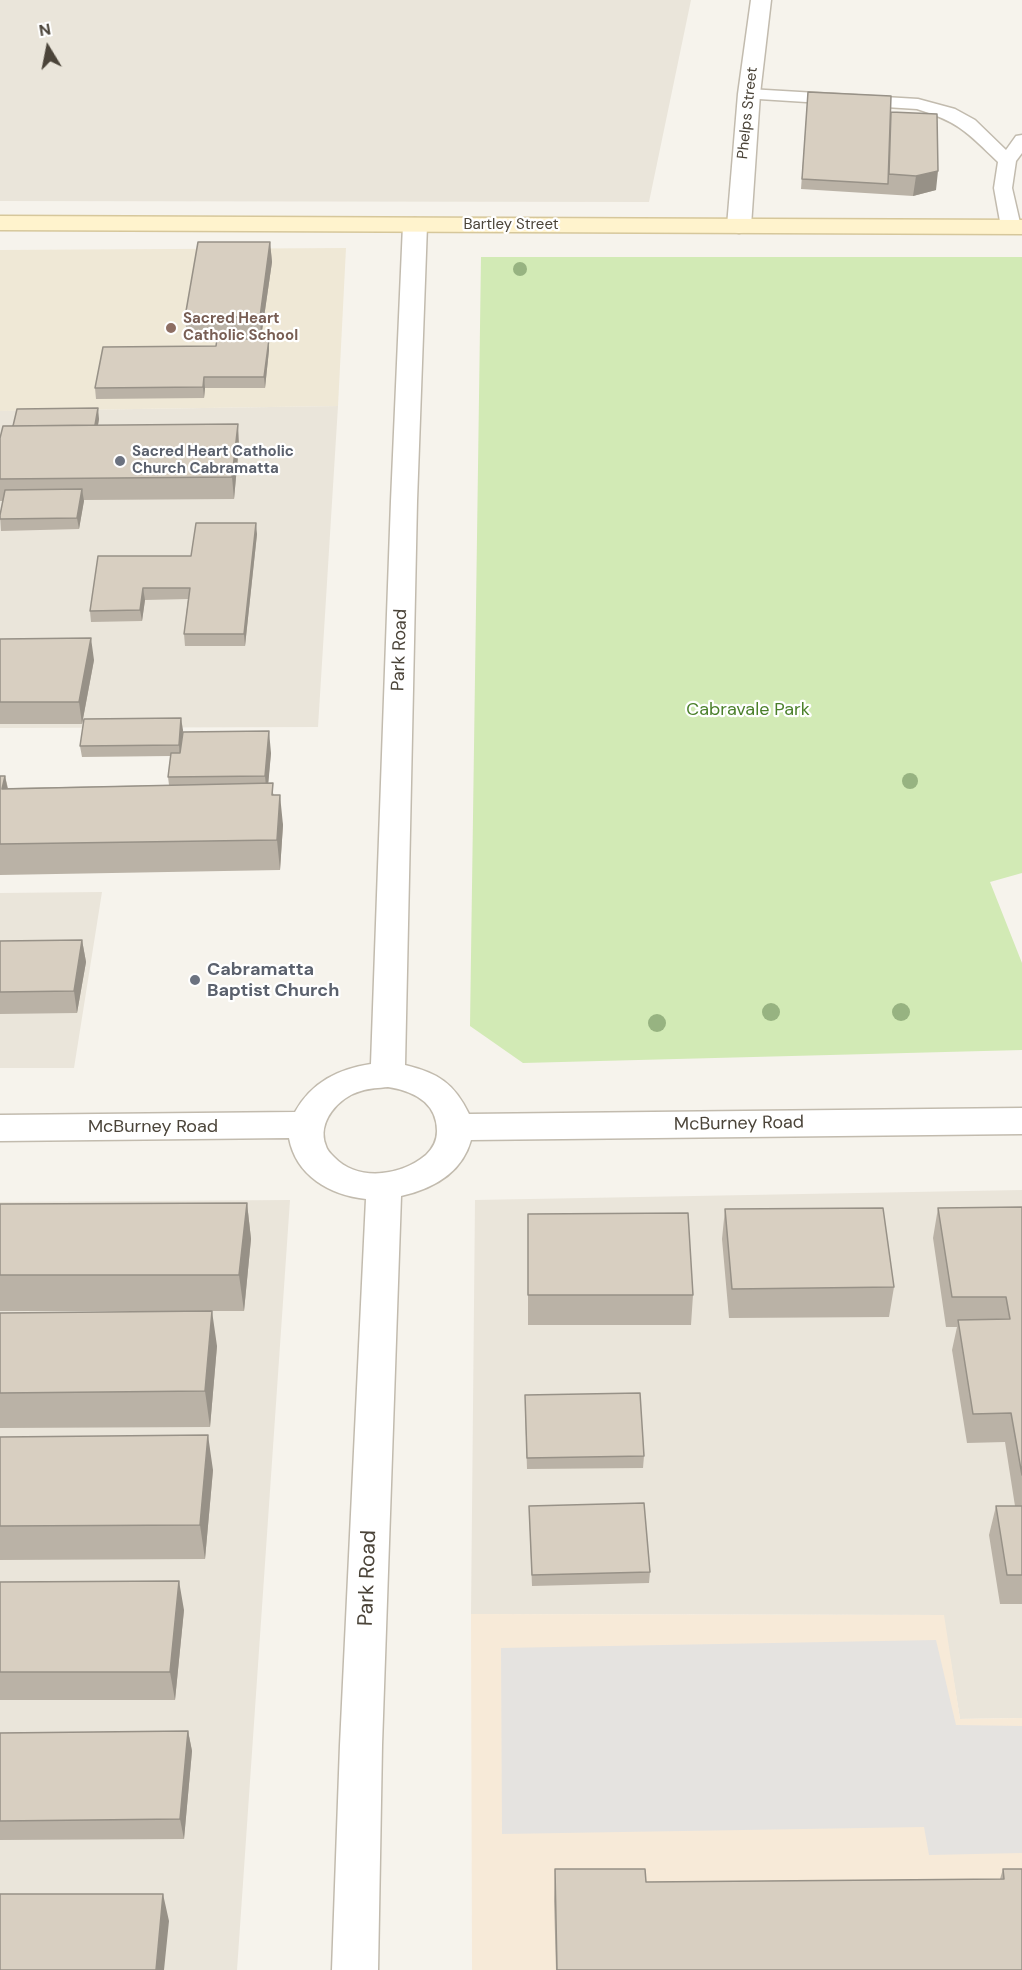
<!DOCTYPE html>
<html>
<head>
<meta charset="utf-8">
<style>
	body { margin:0 }
	#map { position:relative; width:1022px; height:1970px; overflow:hidden; background:#f6f3ec; font-family:"DM Sans",sans-serif }
	canvas { display:block }
	.north { position:absolute; left:18px; top:18px; width:60px; height:60px; -webkit-text-stroke:4px #fff; paint-order:stroke; rotate:350deg; font-size:16px; font-weight:700; line-height:24px; text-align:center; color:#4b4439 }
	.north::after { content:''; display:block; margin:auto; width:21px; height:27px; background:#4b4439; clip-path:polygon(50% 0,100% 100%,50% 72%,0 100%) }
</style>
</head>
<body>
<div id="map">
<canvas width="1022" height="1970"></canvas>
<div class="north">N</div>
</div>
<script>
const g = document.querySelector('canvas').getContext('2d');
g.lineJoin = 'round';
function fill(path, color) { g.fillStyle = color; g.fill(path, 'evenodd'); }
function trace(path, color, width, dash) { g.strokeStyle = color; g.lineWidth = width; g.lineCap = dash ? 'butt' : 'round'; g.setLineDash(dash || []); g.stroke(path); }
function drawText(font, color, halo, rows, align = 'center') {
  g.font = font + ' "DM Sans",sans-serif'; g.lineWidth = 4.5; g.setLineDash([]); g.textBaseline = 'middle'; g.strokeStyle = halo; g.fillStyle = color; for (const [text, x, y, turn = 0] of rows) {
    g.save(); g.translate(x, y); g.rotate((+turn || 0) * Math.PI / 180); g.textAlign = isNaN(turn) ? turn : align; if (halo) g.strokeText(text, 0, 0); g.fillText(text, 0, 0); g.restore();
  }
}
fill(new Path2D(`
	M 0,0 L 691,0 L 649,202 L 0,201 Z
	M 338,406 L 318,727 L 0,728 L 0,411 Z
	M 102,892 L 74,1068 L 0,1068 L 0,893 Z
	M 1022,1190 L 1022,1718 L 960,1719 L 943,1615 L 471,1614 L 475,1200 Z
	M 290,1200 L 237,1970 L 0,1970 L 0,1202 Z`), '#eae5da');
fill(new Path2D(`
	M 471,1614 L 944,1615 L 960,1719 L 1022,1718 L 1022,1970 L 472,1970 Z`), '#f7ead8');
fill(new Path2D(`
	M 346,248 L 338,406 L 0,411 L 0,250 Z`), '#efe8d6');
fill(new Path2D(`
	M 481,257 L 1022,257 L 1022,873 L 990,882 L 1022,963 L 1022,1050 L 523,1063 L 470,1026 Z`), '#d2eab5');
fill(new Path2D(`
	M 936,1640 L 956,1725 L 1022,1726 L 1022,1853 L 929,1855 L 924,1827 L 502,1834 L 501,1648 Z`), '#e5e3e0');
const service = new Path2D(`
	M 749,89 L 918,99 L 955,109 L 975,120 L 1006,150 L 1016,136 L 1022,135 L 1022,153 L 1016,161 L 1012,188 L 1021,227 L 1018,231 L 1004,231 L 1001,227 L 994,188 L 998,162 C 967,132 959,122 917,109 L 743,98 L 740,94 L 743,90 Z`);
const minor = new Path2D(`
	M 751,0 L 771,0 L 760,94 L 751,226 L 747,231 L 739,233 L 731,231 L 727,226 L 738,94 Z
	M 415,218 L 423,220 L 427,225 L 417,501 L 405,1065 C 438,1073 454,1083 469,1114 L 1022,1108 L 1022,1134 L 471,1140 C 462,1173 432,1189 401,1196 L 382,1745 L 378,1970 L 332,1970 L 340,1745 L 366,1199 C 330,1195 296,1176 289,1138 L 0,1141 L 0,1115 L 295,1112 C 312,1082 338,1069 371,1064 L 391,501 L 403,225 L 407,220 ZM 388,1087 C 413,1091 437,1102 437,1131 C 437,1141 433,1148 426,1155 C 401,1176 358,1182 334,1157 C 331,1154 327,1150 326,1146 C 316,1122 339,1097 361,1091 C 369,1088 379,1088 388,1087 Z`);
const secondary = new Path2D(`
	M 0,216 L 1022,220 L 1022,234 L 0,230 Z`);
trace(service, '#c2bbae', 3);
trace(minor, '#c2bbae', 3);
trace(secondary, '#d6c79b', 3);
fill(service, '#fff');
fill(minor, '#fff');
fill(secondary, '#fff3cd');
g.fillStyle = '#97b381';
for (const [x, y, r] of [
	[520,269,7],
	[910,781,8],
	[771,1012,9],
	[901,1012,9],
	[657,1023,9]
]) { g.beginPath(); g.arc(x, y, r, 0, 2 * Math.PI); g.fill(); }
fill(new Path2D(`
	M 808,92 L 890,124 L 891,112 L 936,190 L 913,196 L 801,189 Z
	M 270,242 L 272,262 L 261,338 L 187,338 L 185,317 Z
	M 269,339 L 269,350 L 265,388 L 205,388 L 204,398 L 96,399 L 95,388 L 216,346 Z
	M 99,419 L 98,425 L 239,445 L 234,499 L 84,500 L 79,529 L 1,531 L 0,515 L 3,501 L 0,501 L 0,438 L 13,426 Z
	M 257,534 L 245,646 L 185,646 L 184,634 L 188,599 L 145,600 L 142,621 L 91,622 L 90,611 L 191,556 Z
	M 0,639 L 94,660 L 82,724 L 0,724 Z
	M 183,730 L 181,743 L 271,753 L 268,783 L 274,795 L 283,825 L 280,870 L 0,875 L 0,776 L 5,776 L 8,788 L 169,785 L 168,777 L 171,756 L 82,757 L 80,746 Z
	M 82,940 L 86,962 L 77,1013 L 0,1014 L 0,941 Z
	M 247,1203 L 251,1239 L 244,1311 L 0,1311 L 0,1204 Z
	M 1022,1207 L 1022,1604 L 1000,1604 L 989,1535 L 996,1506 L 1015,1506 L 1005,1442 L 967,1443 L 952,1350 L 957,1327 L 946,1327 L 933,1238 L 938,1208 Z
	M 725,1209 L 894,1287 L 889,1317 L 729,1318 L 722,1239 Z
	M 528,1214 L 693,1295 L 691,1325 L 528,1325 Z
	M 0,1313 L 217,1346 L 210,1427 L 0,1428 Z
	M 525,1406 L 644,1456 L 643,1468 L 527,1469 Z
	M 0,1437 L 213,1470 L 205,1559 L 0,1560 Z
	M 529,1506 L 650,1572 L 649,1583 L 532,1586 Z
	M 0,1582 L 184,1610 L 175,1700 L 0,1700 Z
	M 188,1731 L 192,1751 L 184,1839 L 0,1840 L 0,1733 Z
	M 555,1869 L 646,1882 L 1000,1879 L 1003,1869 L 1022,1970 L 556,1970 L 554,1901 Z`), '#bab2a6');
fill(new Path2D(`
	M 938,171 L 936,190 L 913,196 L 916,176 Z
	M 270,242 L 272,262 L 261,338 L 260,317 Z
	M 269,339 L 269,350 L 265,388 L 264,377 Z
	M 204,377 L 205,388 L 204,398 L 203,387 Z
	M 98,408 L 99,419 L 94,447 L 93,435 Z
	M 238,424 L 239,445 L 234,499 L 232,477 Z
	M 82,489 L 84,501 L 79,529 L 77,518 Z
	M 256,523 L 257,534 L 245,646 L 244,634 Z
	M 143,588 L 145,600 L 142,621 L 140,610 Z
	M 91,638 L 94,660 L 82,724 L 79,702 Z
	M 181,718 L 183,730 L 180,756 L 179,745 Z
	M 269,731 L 271,753 L 267,798 L 265,776 Z
	M 5,776 L 11,806 L 2,789 Z
	M 280,795 L 283,825 L 280,870 L 277,840 Z
	M 82,940 L 86,962 L 77,1013 L 74,991 Z
	M 247,1203 L 251,1239 L 244,1311 L 239,1275 Z
	M 212,1311 L 217,1346 L 210,1427 L 205,1391 Z
	M 208,1435 L 213,1470 L 205,1559 L 200,1525 Z
	M 179,1581 L 184,1610 L 175,1700 L 170,1672 Z
	M 188,1731 L 192,1751 L 184,1839 L 180,1819 Z
	M 163,1894 L 169,1921 L 164,1970 L 156,1970 Z`), '#979187');
const building = new Path2D(`
	M 808,92 L 891,96 L 888,184 L 802,179 Z
	M 891,112 L 937,114 L 938,171 L 916,176 L 889,174 Z
	M 198,242 L 270,242 L 260,317 L 185,317 Z
	M 217,339 L 269,339 L 264,377 L 204,377 L 203,387 L 95,388 L 103,347 L 216,346 Z
	M 98,408 L 95,425 L 13,426 L 17,409 Z
	M 238,424 L 232,477 L 0,479 L 0,438 L 3,426 Z
	M 82,489 L 77,518 L 0,519 L 0,515 L 5,490 Z
	M 196,523 L 256,523 L 244,634 L 184,634 L 190,588 L 143,588 L 140,610 L 90,611 L 98,556 L 191,556 Z
	M 91,638 L 79,702 L 0,702 L 0,639 Z
	M 181,718 L 179,745 L 80,746 L 84,719 Z
	M 269,731 L 265,776 L 168,777 L 171,753 L 180,753 L 183,732 Z
	M 0,776 L 5,776 L 2,789 L 273,783 L 272,795 L 280,795 L 277,840 L 0,844 Z
	M 82,940 L 74,991 L 0,992 L 0,941 Z
	M 247,1203 L 239,1275 L 0,1275 L 0,1204 Z
	M 1022,1207 L 1022,1475 L 1011,1413 L 973,1414 L 958,1320 L 1010,1319 L 1006,1297 L 952,1297 L 938,1208 Z
	M 883,1208 L 894,1287 L 732,1289 L 725,1209 Z
	M 688,1213 L 693,1295 L 528,1295 L 528,1214 Z
	M 212,1311 L 205,1391 L 0,1393 L 0,1313 Z
	M 640,1393 L 644,1456 L 527,1458 L 525,1395 Z
	M 208,1435 L 200,1525 L 0,1526 L 0,1437 Z
	M 644,1503 L 650,1572 L 532,1575 L 529,1506 Z
	M 996,1506 L 1022,1506 L 1022,1575 L 1007,1575 Z
	M 179,1581 L 170,1672 L 0,1672 L 0,1582 Z
	M 188,1731 L 180,1819 L 0,1821 L 0,1733 Z
	M 555,1869 L 645,1869 L 646,1882 L 1004,1879 L 1003,1869 L 1022,1869 L 1022,1970 L 557,1970 Z
	M 0,1894 L 163,1894 L 156,1970 L 0,1970 Z`);
fill(building, '#d8cfc1');
trace(building, '#979187', 1.5);
for (const [x, y, r, color] of [
	[171,328,6,"#8d6e63"],
	[120,461,6,"#6b7280"],
	[195,980,6,"#6b7280"]
]) { const dot = new Path2D(); dot.arc(x, y, r, 0, 2 * Math.PI); g.fillStyle = color; g.fill(dot); trace(dot, '#fff', 2); }
drawText('15px', '#4b4439', '#fff', [
	["Phelps Street",748,113,-84],
	["Bartley Street",511,225]
]);
drawText('bold 15px', '#785e54', '#fff', [
	["Sacred Heart",183,319],
	["Catholic School",183,336]
], 'left');
drawText('bold 15px', '#5b616d', '#fff', [
	["Sacred Heart Catholic",132,452],
	["Church Cabramatta",132,469]
], 'left');
drawText('18px', '#4b4439', '#fff', [
	["Park Road",400,650,-88],
	["McBurney Road",739,1124,-1],
	["McBurney Road",153,1127]
]);
drawText('18px', '#4a7f2a', '#fff', [
	["Cabravale Park",748,710]
]);
drawText('bold 18px', '#5b616d', '#fff', [
	["Cabramatta",207,970],
	["Baptist Church",207,991]
], 'left');
drawText('21px', '#4b4439', '#fff', [
	["Park Road",368,1578,-88]
]);
</script>
</body>
</html>
